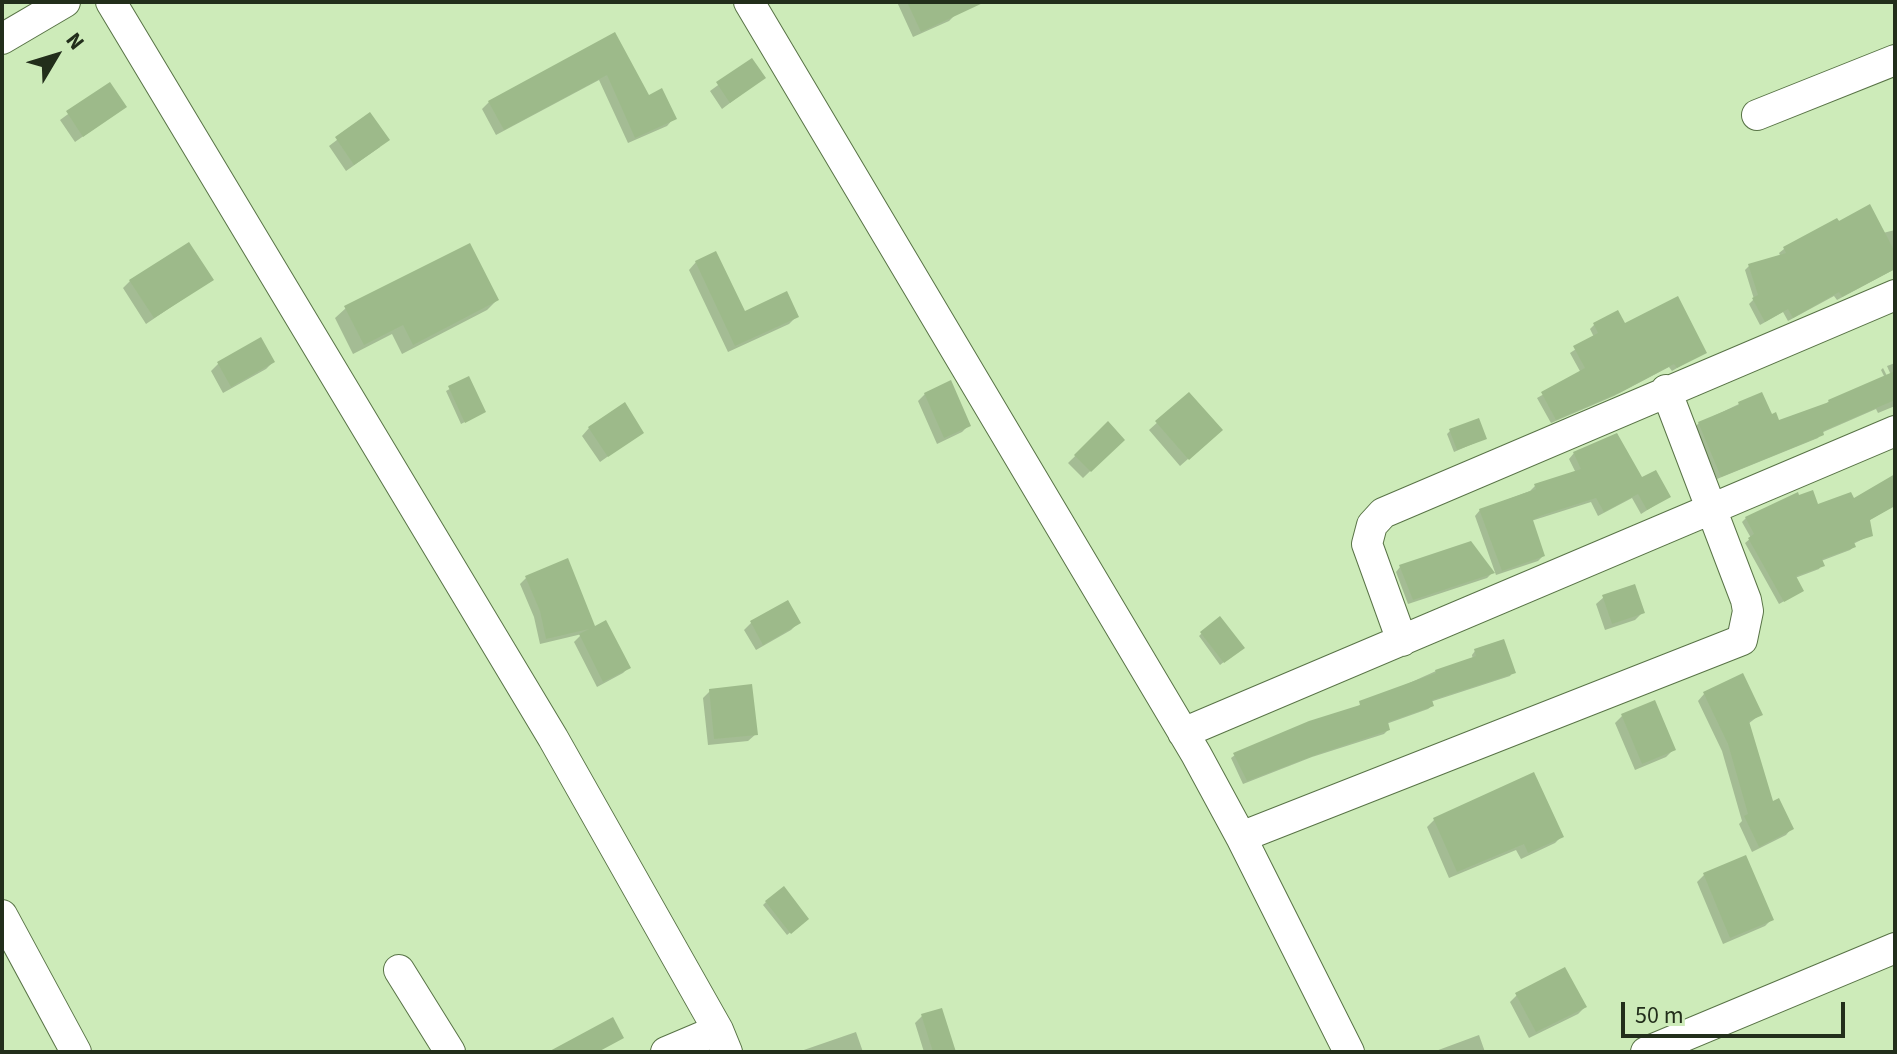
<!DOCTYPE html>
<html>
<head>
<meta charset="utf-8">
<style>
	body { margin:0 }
	#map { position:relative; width:1897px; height:1054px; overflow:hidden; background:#cdebb9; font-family:"Source Sans 3",sans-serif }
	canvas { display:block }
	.frame { position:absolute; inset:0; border:4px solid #222e1b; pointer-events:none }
	.north { position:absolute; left:16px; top:16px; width:80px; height:80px; -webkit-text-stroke:6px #cdebb9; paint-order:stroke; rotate:52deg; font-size:22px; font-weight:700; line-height:32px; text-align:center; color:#222e1b }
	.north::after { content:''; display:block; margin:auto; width:28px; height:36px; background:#222e1b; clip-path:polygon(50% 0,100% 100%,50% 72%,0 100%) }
	.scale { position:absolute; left:1621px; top:1002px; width:224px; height:36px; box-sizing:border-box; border:4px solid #222e1b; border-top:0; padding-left:10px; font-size:24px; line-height:28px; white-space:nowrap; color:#222e1b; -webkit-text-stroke:6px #cdebb9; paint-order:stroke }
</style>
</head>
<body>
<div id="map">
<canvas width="1897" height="1054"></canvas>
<div class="frame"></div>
<div class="north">N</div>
<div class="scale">50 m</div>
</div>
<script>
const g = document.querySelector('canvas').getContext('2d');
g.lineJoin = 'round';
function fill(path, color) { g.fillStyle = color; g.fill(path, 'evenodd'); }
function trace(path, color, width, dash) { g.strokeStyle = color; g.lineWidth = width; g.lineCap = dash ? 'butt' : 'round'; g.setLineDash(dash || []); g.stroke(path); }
fill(new Path2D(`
	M 897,2 L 951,2 L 956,14 L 949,21 L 913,37 Z
	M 614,35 L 648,97 L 674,118 L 667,126 L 628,143 L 599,80 L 496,135 L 482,109 L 489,102 Z
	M 751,61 L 763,78 L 722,109 L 710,91 Z
	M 109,84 L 125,107 L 75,142 L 60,120 Z
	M 370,115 L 380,147 L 346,171 L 329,146 Z
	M 1836,220 L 1883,233 L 1895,230 L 1895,269 L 1837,300 L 1834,296 L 1788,321 L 1783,312 L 1760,325 L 1749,304 L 1754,299 L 1745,270 L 1749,266 L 1781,257 L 1779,253 L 1784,249 Z
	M 696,262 L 744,313 L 796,317 L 789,324 L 728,352 L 689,270 Z
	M 211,280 L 146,324 L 123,288 L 130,281 Z
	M 497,300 L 487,310 L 402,354 L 392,334 L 353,354 L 335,318 L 346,308 Z
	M 1594,325 L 1624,325 L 1704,352 L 1672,371 L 1669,367 L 1614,396 L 1551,423 L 1537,398 L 1581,373 L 1570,353 L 1594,337 L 1590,329 Z
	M 273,362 L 266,369 L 223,393 L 211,371 L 218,364 Z
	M 1895,363 L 1895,406 L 1878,413 L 1876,409 L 1821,433 L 1818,438 L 1717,479 L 1695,427 L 1699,423 L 1739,404 L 1770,416 L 1778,423 L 1824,406 L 1829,401 L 1885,378 L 1881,370 L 1883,368 L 1891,384 L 1894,382 L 1887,366 Z
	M 468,379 L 484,412 L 461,424 L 446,391 Z
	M 925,394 L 969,425 L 962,432 L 937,444 L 918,401 Z
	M 1189,394 L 1213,437 L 1180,466 L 1149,430 Z
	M 1108,424 L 1122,440 L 1083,478 L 1068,463 Z
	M 589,428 L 642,432 L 600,462 L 582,436 Z
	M 1450,431 L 1484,439 L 1454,452 L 1447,434 Z
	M 1574,453 L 1641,480 L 1668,497 L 1641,514 L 1632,498 L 1598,516 L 1591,502 L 1531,521 L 1543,556 L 1538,561 L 1496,575 L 1475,516 L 1480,510 L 1530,491 L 1535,486 L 1576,473 L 1569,459 Z
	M 1895,476 L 1895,505 L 1868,521 L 1871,535 L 1853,544 L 1854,547 L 1850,550 L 1821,561 L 1822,565 L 1819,569 L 1795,578 L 1802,591 L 1779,604 L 1745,543 L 1751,538 L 1742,522 L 1746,518 L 1852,501 Z
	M 1400,567 L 1492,573 L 1487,578 L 1408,604 L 1396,572 Z
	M 527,577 L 594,628 L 629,667 L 623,673 L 597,687 L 574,642 L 582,634 L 540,644 L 534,617 L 520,584 Z
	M 1604,597 L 1642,613 L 1635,620 L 1605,630 L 1596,604 Z
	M 751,623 L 798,623 L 791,630 L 756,650 L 744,630 Z
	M 1202,633 L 1239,650 L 1220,665 L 1199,636 Z
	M 1475,651 L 1513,672 L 1510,676 L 1430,702 L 1432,706 L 1428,709 L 1386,724 L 1388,730 L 1384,734 L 1312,757 L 1243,784 L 1231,758 L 1235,755 L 1356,707 L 1436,671 L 1473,660 L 1472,655 Z
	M 710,691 L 756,734 L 748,741 L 708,745 L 703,698 Z
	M 1704,694 L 1761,714 L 1748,724 L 1772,804 L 1792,828 L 1786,835 L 1752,852 L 1739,824 L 1742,821 L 1722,751 L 1698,701 Z
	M 1622,716 L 1673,750 L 1666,757 L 1635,770 L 1615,723 Z
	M 1434,820 L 1562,836 L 1555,843 L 1521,859 L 1516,850 L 1449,878 L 1427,827 Z
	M 1704,875 L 1772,919 L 1765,926 L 1723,944 L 1697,882 Z
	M 766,902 L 803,922 L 787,935 L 763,905 Z
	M 1517,995 L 1585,1007 L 1578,1014 L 1529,1038 L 1510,1002 Z
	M 922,1016 L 954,1052 L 924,1052 L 915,1023 Z
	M 856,1032 L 863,1052 L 798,1052 Z
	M 1479,1035 L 1485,1052 L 1433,1052 Z`), '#0003');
fill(new Path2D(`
	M 907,2 L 985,2 L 921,32 Z
	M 615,32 L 649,95 L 662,88 L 677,119 L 635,138 L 607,75 L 504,130 L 488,101 Z
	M 752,58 L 766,78 L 730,103 L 716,82 Z
	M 110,82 L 127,107 L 83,137 L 66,111 Z
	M 370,112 L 390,140 L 354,165 L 335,137 Z
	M 1870,204 L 1895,252 L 1895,269 L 1842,297 L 1839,292 L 1793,318 L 1788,309 L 1765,322 L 1752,298 L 1758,295 L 1748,264 L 1786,253 L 1783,247 L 1837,218 L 1839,221 Z
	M 189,242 L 214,280 L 154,318 L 129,280 Z
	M 470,243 L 499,300 L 413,345 L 403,325 L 364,345 L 344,306 Z
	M 716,251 L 745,311 L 787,291 L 799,317 L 735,346 L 695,261 Z
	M 1678,296 L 1707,353 L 1677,368 L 1674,364 L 1621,392 L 1556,420 L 1541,392 L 1585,368 L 1573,346 L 1598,333 L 1593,323 L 1618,310 L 1625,323 Z
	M 261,337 L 275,362 L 231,387 L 217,362 Z
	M 1895,371 L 1895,400 L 1823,431 L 1824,435 L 1721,477 L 1698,422 L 1739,405 L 1738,402 L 1762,392 L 1772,414 L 1776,412 L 1779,420 L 1829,402 L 1828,400 Z
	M 469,376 L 486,412 L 465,423 L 448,386 Z
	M 951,380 L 971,426 L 944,438 L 924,393 Z
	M 1189,392 L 1223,430 L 1189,460 L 1155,421 Z
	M 625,402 L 644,433 L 608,457 L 588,427 Z
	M 1479,418 L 1487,439 L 1457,450 L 1449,429 Z
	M 1108,421 L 1125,440 L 1091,472 L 1074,455 Z
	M 1617,433 L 1642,477 L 1656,470 L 1671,497 L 1647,510 L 1638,494 L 1604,512 L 1596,498 L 1540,516 L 1533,520 L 1545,556 L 1502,571 L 1479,509 L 1536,489 L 1534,484 L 1581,469 L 1573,452 Z
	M 1895,474 L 1895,506 L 1870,520 L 1873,536 L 1854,542 L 1856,547 L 1822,559 L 1825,566 L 1796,576 L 1804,591 L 1784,602 L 1748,538 L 1754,534 L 1745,517 L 1798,492 L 1799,495 L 1813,490 L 1818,504 L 1851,492 L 1854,498 Z
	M 1471,541 L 1495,573 L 1413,600 L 1399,565 Z
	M 568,558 L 595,626 L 606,620 L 631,668 L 603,682 L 579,634 L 589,629 L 546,639 L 540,611 L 525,576 Z
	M 1635,584 L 1645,613 L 1612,624 L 1602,595 Z
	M 788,600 L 801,623 L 763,645 L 750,621 Z
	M 1220,616 L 1245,648 L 1224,663 L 1200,632 Z
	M 1504,639 L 1516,673 L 1432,700 L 1434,706 L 1388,722 L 1390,730 L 1318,754 L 1247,781 L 1233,753 L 1309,721 L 1360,705 L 1359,701 L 1436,673 L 1435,670 L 1476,656 L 1474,649 Z
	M 1743,673 L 1763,715 L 1749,721 L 1773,801 L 1779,798 L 1794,829 L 1759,847 L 1744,816 L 1748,814 L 1728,744 L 1703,692 Z
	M 752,684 L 758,735 L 714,739 L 709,689 Z
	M 1655,700 L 1676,750 L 1642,764 L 1621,714 Z
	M 1534,772 L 1564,837 L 1528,853 L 1524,844 L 1457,872 L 1433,818 Z
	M 1746,855 L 1774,920 L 1730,938 L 1703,873 Z
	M 784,886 L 809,919 L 791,934 L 765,901 Z
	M 1565,967 L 1587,1007 L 1536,1032 L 1515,993 Z
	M 942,1008 L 956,1052 L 933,1052 L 921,1014 Z
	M 613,1017 L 624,1038 L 598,1052 L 548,1052 Z`), '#9dba8a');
const minor = new Path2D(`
	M 111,2 L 553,738 L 718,1030 L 727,1052
	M 749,2 L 1196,754 L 1241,837 L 1349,1052
	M 2,39 L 65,2
	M 1757,115 L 1895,60
	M 1402,641 L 1367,544 L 1372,525 L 1383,513 L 1895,295
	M 1183,733 L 1895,431
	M 1241,837 L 1742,640 L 1748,611 L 1746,600 L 1666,390
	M 2,915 L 76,1052
	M 399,970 L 450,1052
	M 666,1052 L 718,1030
	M 1646,1052 L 1895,948`);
trace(minor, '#587346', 32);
trace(minor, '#fff', 30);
</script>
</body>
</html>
